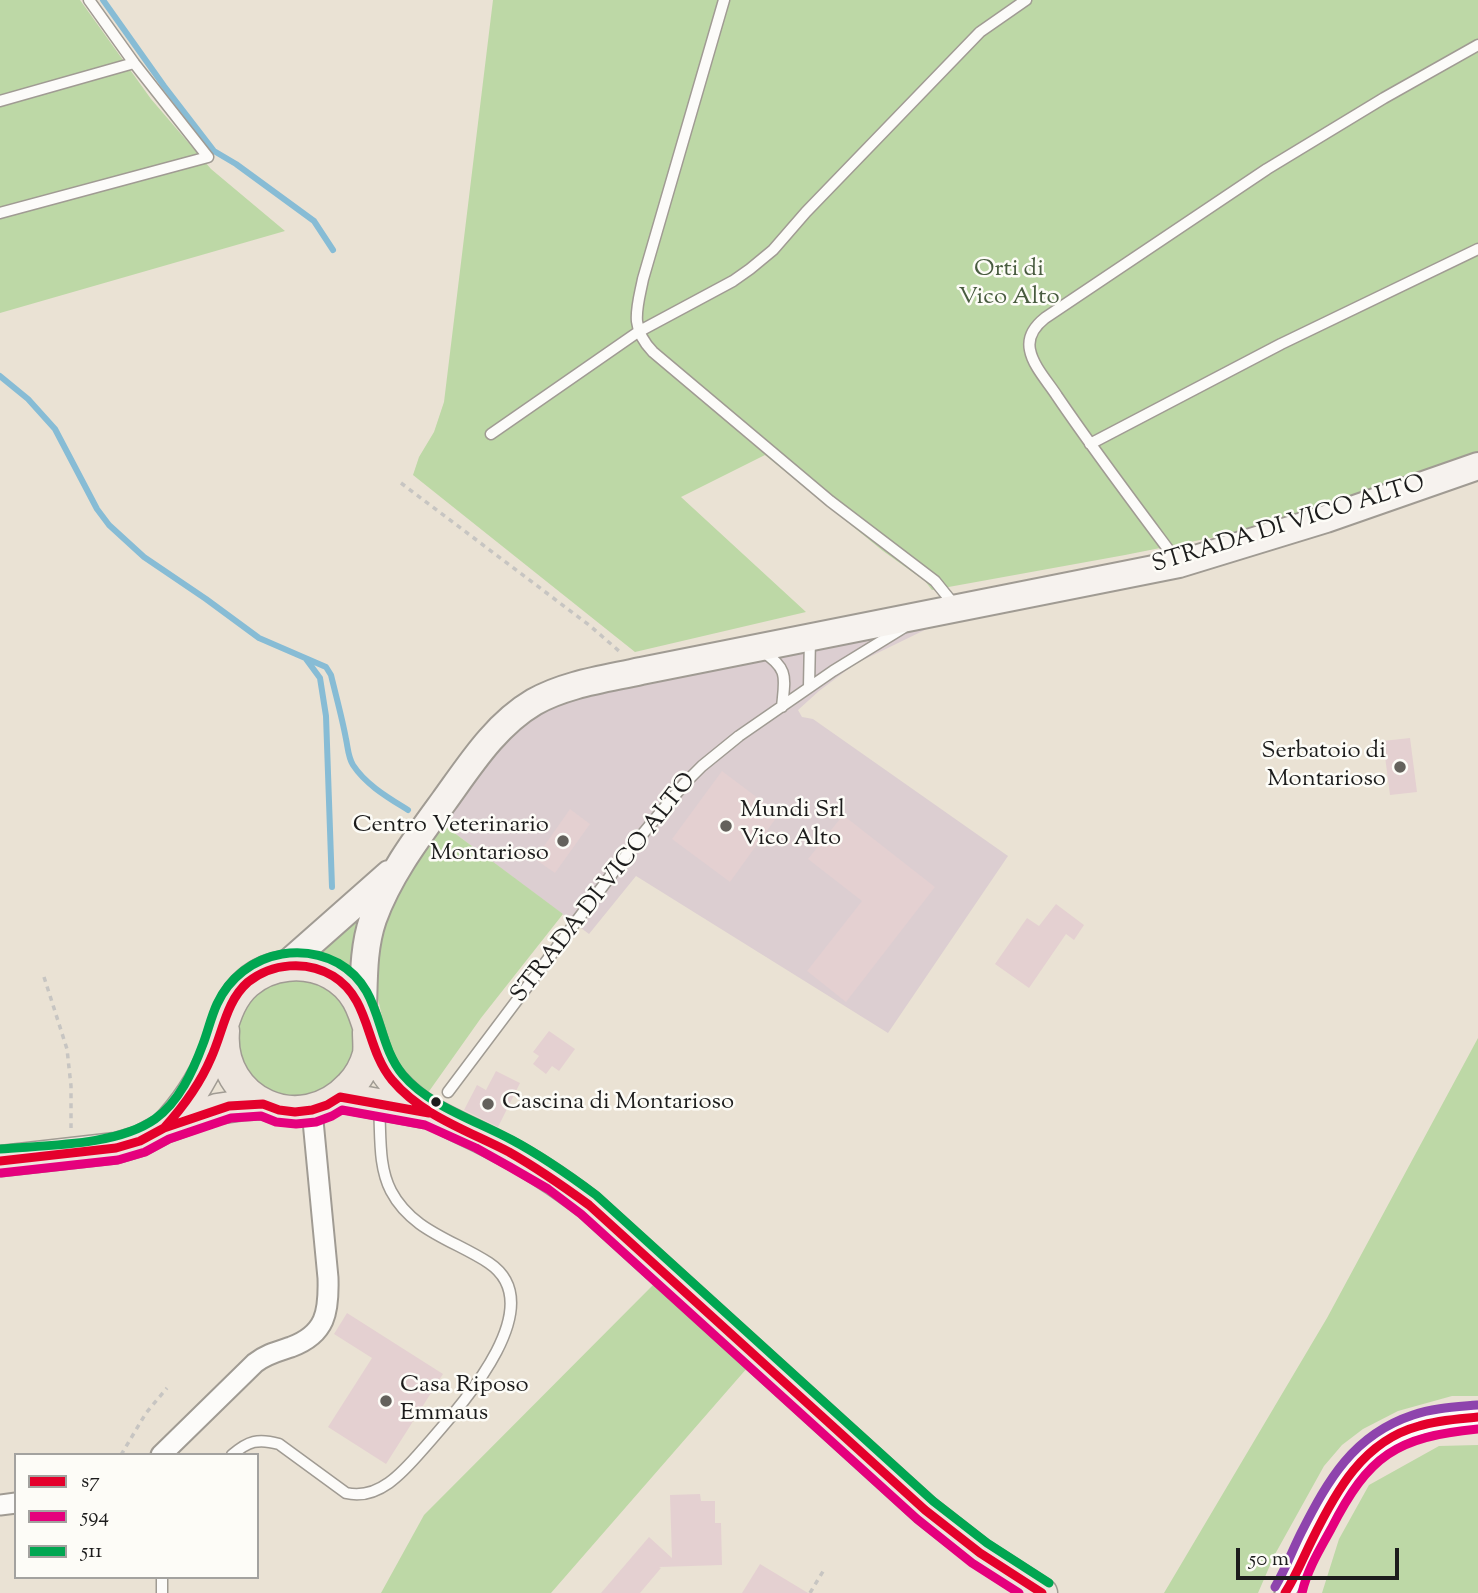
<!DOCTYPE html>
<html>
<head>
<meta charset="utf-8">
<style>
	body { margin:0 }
	#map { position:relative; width:1478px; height:1593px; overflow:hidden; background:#eae2d4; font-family:"Sorts Mill Goudy",serif }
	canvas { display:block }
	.legend { position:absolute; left:14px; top:1453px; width:245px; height:126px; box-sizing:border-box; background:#fdfcf7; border:2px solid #a3a29f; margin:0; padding:9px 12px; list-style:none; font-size:21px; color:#1c1c1c }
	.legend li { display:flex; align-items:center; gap:14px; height:35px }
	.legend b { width:35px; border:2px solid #a3a29f }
	.scale { position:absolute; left:1236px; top:1548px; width:163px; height:32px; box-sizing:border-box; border:4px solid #1c1c1c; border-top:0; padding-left:9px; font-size:21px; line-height:24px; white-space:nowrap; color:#1c1c1c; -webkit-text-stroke:5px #fdfcf7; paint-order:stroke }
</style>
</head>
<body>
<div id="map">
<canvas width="1478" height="1593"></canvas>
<ul class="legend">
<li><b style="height:9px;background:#e4002b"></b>s7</li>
<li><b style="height:9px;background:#e5007d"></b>594</li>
<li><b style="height:9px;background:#00a651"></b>511</li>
</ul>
<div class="scale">50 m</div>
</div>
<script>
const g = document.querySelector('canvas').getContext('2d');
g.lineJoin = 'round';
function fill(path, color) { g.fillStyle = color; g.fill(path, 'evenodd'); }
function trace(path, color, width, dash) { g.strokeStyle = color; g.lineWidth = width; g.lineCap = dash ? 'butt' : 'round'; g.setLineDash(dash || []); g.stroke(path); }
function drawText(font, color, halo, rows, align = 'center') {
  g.font = font + ' "Sorts Mill Goudy",serif'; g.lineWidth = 5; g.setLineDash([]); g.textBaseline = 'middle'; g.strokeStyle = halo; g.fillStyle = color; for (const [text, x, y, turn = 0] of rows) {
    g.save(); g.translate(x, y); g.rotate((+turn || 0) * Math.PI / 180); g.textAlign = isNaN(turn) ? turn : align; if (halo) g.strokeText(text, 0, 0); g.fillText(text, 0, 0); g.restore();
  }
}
fill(new Path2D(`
	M 939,623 L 855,664 L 819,691 L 798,710 L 802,717 L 813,719 L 1008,856 L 888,1033 L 636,876 L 589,934 L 441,823 L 498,747 L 527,720 L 564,700 Z`), '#dcced1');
fill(new Path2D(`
	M 0,0 L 80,0 L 151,99 L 211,169 L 285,231 L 0,313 Z
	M 493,0 L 1478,0 L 1478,452 L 1265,527 L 1125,555 L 932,590 L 925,581 L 883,551 L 765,455 L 681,497 L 806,612 L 635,652 L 413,475 L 419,457 L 434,432 L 444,402 Z
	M 441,823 L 563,914 L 481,1018 L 425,1097 L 397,1067 L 390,1052 L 372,972 L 391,897 Z
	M 370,903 L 356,974 C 341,963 328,956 310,952 Z
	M236 1038a60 60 0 1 1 120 0a60 60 0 1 1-120 0Z
	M 1478,1038 L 1478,1396 L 1452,1396 L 1398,1411 L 1363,1429 L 1342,1445 L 1324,1466 L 1274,1556 L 1258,1593 L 1164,1593 L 1327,1318 Z
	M 656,1282 L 748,1367 L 551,1593 L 381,1593 L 424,1515 Z
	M 1478,1445 L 1478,1593 L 1322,1593 L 1339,1539 L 1369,1485 L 1439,1446 Z`), '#bdd8a6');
trace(new Path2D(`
	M 103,0 L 164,86 L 214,151 L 236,164 L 314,221 L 333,250
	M 0,376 L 28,399 L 55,429 L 97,509 L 109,525 L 144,557 L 206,599 L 259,638 L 326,667 L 331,675 C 336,696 342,717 346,739 C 348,748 348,757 353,765 C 366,785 389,798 408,810
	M 306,659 L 320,678 L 326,716 L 332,887`), '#87bcd5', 6);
fill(new Path2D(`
	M 1410,738 L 1417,792 L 1390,795 L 1383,741 Z
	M 722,771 L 779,814 L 730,882 L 672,839 Z
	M 570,809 L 590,824 L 555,873 L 535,859 Z
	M 843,815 L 935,887 L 846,1002 L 807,971 L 862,901 L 808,859 Z
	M 1056,904 L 1084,925 L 1074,940 L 1066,934 L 1029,988 L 995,964 L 1027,918 L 1039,926 Z
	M 549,1031 L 575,1049 L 559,1071 L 552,1066 L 546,1074 L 533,1064 L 539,1056 L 533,1052 Z
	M 496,1071 L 520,1083 L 498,1127 L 464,1110 L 477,1085 L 486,1090 Z
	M 347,1313 L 443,1374 L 386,1464 L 328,1427 L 372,1358 L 334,1334 Z
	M 700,1494 L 701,1501 L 715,1501 L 715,1523 L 721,1523 L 722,1565 L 659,1567 L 661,1568 L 640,1593 L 601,1593 L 649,1537 L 672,1558 L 670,1495 Z
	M 760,1564 L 808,1593 L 742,1593 Z`), '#e4d0d1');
const lane = new Path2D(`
	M 724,0 L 643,279 C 637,309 629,327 653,352 L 830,501 L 935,581 L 956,607
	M 0,101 L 134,63
	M 0,213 L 208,157 L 134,63 L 89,0
	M 491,434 L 638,332 L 733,281 L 750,269 L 773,250 L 806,212 L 980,32 L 1026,0
	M 1090,444 L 1281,344 L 1478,249
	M 1177,561 C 1136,506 1095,452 1057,396 C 1048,382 1033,366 1030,350 C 1027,336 1035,326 1045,318 L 1267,169 L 1384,98 L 1478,45
	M 762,651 C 789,669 785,677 782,707
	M 809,687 L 810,638
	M 448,1092 L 636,842 L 685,783 L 702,766 L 739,736 L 833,671 L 903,628
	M 232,1455 C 248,1441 258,1438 279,1444 L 346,1493 C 379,1501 404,1471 424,1448 C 456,1411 554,1307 489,1263 C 454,1240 412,1231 391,1191 C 378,1166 381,1135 379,1107
	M 162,1577 L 162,1593`);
const street = new Path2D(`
	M 161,1455 L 255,1363 C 266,1354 279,1351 291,1347 C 326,1334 329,1312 328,1278 L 312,1110
	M 0,1505 L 16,1503
	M 1285,1593 C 1297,1575 1304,1554 1314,1535 C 1353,1454 1384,1421 1478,1417`);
const secondary = new Path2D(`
	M 286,965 L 389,874
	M 363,1009 C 364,979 363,948 373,919 C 389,875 417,838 444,801 C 470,765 495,725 534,702 C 566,684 605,679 641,671 L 1179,564 L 1326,519 L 1478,466`);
const primary = new Path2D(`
	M 224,1031 C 218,1102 301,1139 350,1086 C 358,1078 365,1065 368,1054 C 369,1047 368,1039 368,1032
	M 340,1097 L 426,1113
	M 164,1128 C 185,1106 201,1082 213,1054 C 223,1030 226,1001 247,983 C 270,963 305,960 331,974 C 366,993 365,1027 379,1059 C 384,1071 391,1080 400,1089 C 426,1116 462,1127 495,1145 C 529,1162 559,1182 589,1205 L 925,1510 L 980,1553 L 1042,1593
	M 0,1161 L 116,1148 L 140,1141 L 164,1128 L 217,1109 L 244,1105 L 263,1104`);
trace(lane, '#a09b93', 13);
trace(street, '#a09b93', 23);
trace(secondary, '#a09b93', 30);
trace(primary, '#a09b93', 33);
trace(new Path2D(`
	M 401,483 L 589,625 L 619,651
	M 44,977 L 67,1049 L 71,1086 L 71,1128
	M 121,1455 L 146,1413 L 167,1388
	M 810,1593 L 825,1568`), '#c7c5c2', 3.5, [5, 5]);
trace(lane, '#fcfbf9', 10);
trace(street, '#fcfbf9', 19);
trace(secondary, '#f6f2ee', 26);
trace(primary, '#ede5dd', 30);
trace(new Path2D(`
	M 164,1128 C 183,1107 200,1084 211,1058 C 223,1032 226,1001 248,982 C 272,963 307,960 333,976 C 371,999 365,1048 392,1080 C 422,1116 469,1131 509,1152 C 537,1168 563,1186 589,1205 L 925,1510 L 980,1553 L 1042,1593
	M 0,1161 L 116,1148 L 140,1141 L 164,1128 L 229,1106 L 263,1104 L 279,1110 L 295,1112 L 312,1110 L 327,1105 L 340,1097 L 429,1113
	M 1285,1593 C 1296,1576 1303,1558 1312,1540 C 1336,1491 1363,1441 1419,1426 C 1438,1420 1458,1419 1478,1417`), '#e4002b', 9);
trace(new Path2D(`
	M 1,1173 L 118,1160 L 145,1152 L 169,1139 L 231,1118 L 261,1116 L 276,1122 L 296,1124 L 316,1122 L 332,1116 L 342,1110 L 425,1125 L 476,1148 L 510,1167 L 548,1189 L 581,1214 L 917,1519 L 972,1563 L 1019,1593
	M 1302,1593 C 1307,1570 1320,1549 1331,1529 C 1369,1455 1396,1437 1478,1429`), '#e5007d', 9);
trace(new Path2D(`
	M 0,1149 C 46,1145 117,1146 155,1119 C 179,1102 193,1071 203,1044 C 208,1031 211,1017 217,1004 C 229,978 253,959 282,954 C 301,951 321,954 338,963 C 384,989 374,1040 403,1075 C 429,1106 477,1121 512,1140 C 542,1156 569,1175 596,1195 L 933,1501 L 987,1543 L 1049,1583`), '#00a651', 9);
trace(new Path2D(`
	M 1275,1587 C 1285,1570 1292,1551 1301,1533 C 1328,1480 1353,1435 1413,1415 C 1433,1408 1455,1407 1477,1405`), '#8e44ad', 9);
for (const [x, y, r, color] of [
	[1400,767,7,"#64615c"],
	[726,826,7,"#64615c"],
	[563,841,7,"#64615c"],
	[436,1102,6,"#1c1c1c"],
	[488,1104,7,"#64615c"],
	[386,1401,7,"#64615c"]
]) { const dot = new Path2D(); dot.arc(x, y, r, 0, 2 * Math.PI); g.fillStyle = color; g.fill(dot); trace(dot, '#fdfcf7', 2.5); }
drawText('24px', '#485b3f', '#fdfcf7', [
	["Orti di",1009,271],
	["Vico Alto",1009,299]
]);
drawText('24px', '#1c1c1c', '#fdfcf7', [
	["STRADA DI VICO ALTO",1289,526,-17],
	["STRADA DI VICO ALTO",605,889,-52]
]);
drawText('24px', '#1c1c1c', '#fdfcf7', [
	["Serbatoio di",1386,753,"right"],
	["Montarioso",1386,781,"right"],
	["Mundi Srl",740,812],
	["Vico Alto",740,840],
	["Centro Veterinario",549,827,"right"],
	["Montarioso",549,855,"right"],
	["Cascina di Montarioso",502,1104],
	["Casa Riposo",400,1387],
	["Emmaus",400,1415]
], 'left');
</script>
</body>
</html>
